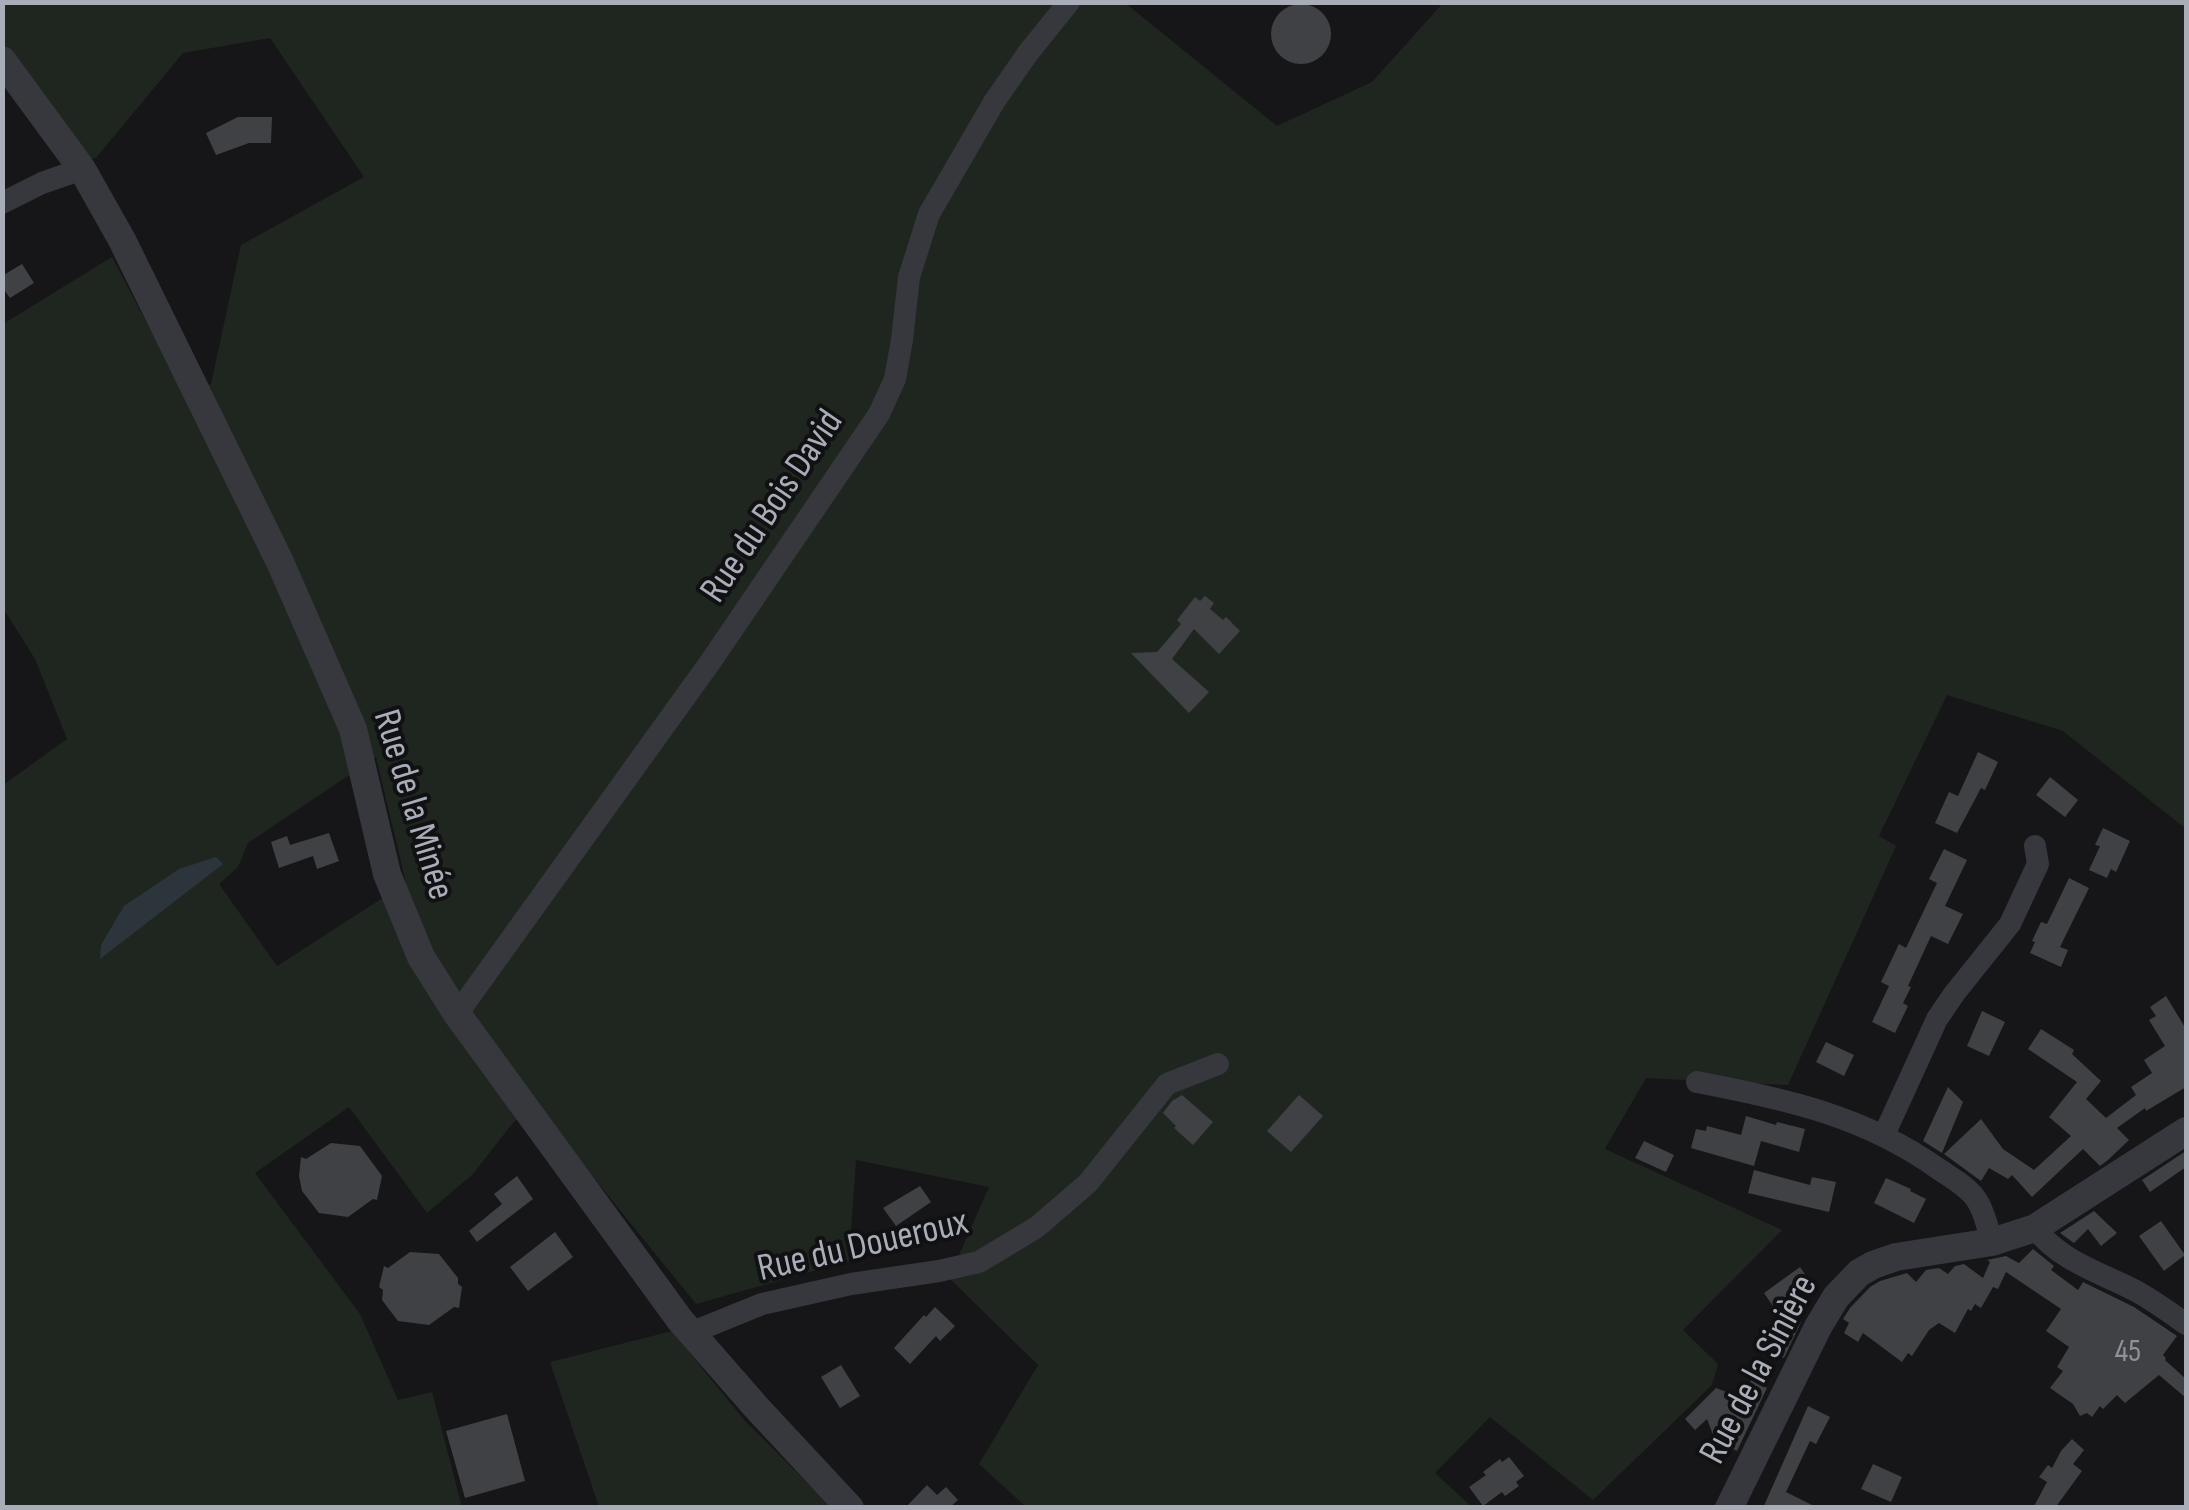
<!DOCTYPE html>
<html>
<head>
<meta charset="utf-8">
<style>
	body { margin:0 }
	#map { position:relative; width:2189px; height:1510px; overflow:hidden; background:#161618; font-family:"Sofia Sans Condensed",sans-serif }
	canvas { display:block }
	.frame { position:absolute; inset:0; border:5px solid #a8adb8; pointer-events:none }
</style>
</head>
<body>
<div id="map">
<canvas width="2189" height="1510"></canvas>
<div class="frame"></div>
</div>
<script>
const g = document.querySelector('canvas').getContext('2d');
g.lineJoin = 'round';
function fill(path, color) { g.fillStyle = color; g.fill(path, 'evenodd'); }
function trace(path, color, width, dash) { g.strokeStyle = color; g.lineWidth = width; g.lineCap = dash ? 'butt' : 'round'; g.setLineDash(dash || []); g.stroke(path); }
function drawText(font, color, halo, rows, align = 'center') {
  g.font = font + ' "Sofia Sans Condensed",sans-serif'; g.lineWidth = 8; g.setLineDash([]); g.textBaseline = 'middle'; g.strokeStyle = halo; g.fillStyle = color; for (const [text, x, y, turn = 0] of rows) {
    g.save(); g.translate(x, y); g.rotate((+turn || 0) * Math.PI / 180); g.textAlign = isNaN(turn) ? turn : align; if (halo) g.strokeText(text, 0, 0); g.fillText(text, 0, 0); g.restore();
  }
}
fill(new Path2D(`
	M 1124,2 L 1277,126 L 1372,82 L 1443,3 L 2186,3 L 2186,829 L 2063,731 L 1947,695 L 1879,836 L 1896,846 L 1788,1085 L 1646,1078 L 1605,1149 L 1782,1230 L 1683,1330 L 1718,1364 L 1712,1385 L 1593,1500 L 1490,1417 L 1435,1473 L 1472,1507 L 1026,1507 L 979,1464 L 1038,1365 L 949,1278 L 989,1187 L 856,1160 L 849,1261 L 696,1304 L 533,1103 L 512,1124 L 473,1174 L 427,1213 L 349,1107 L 255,1173 L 360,1314 L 398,1400 L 432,1392 L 462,1507 L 3,1507 L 3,785 L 67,739 L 35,659 L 3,608 L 3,324 L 112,257 L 185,396 L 211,384 L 241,245 L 364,177 L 270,38 L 183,53 L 96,158 L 66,158 L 3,73 L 3,3 ZM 376,757 L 406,883 L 277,966 L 219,884 L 238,867 L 248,843 Z
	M 672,1331 L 745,1421 L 832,1507 L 599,1507 L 550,1362 Z`), '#1e261f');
fill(new Path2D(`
	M 216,857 L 223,864 L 100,959 L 101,945 L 124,906 L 179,869 Z`), '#2c353c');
fill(new Path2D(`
	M1271 34a30 30 0 1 1 60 0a30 30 0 1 1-60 0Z
	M 238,117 L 272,117 L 271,143 L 249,143 L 216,155 L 206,133 Z
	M 22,264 L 34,283 L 10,298 L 2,287 L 2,276 Z
	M 1205,596 L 1214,603 L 1210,609 L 1223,620 L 1226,617 L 1240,631 L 1219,654 L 1194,629 L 1172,659 L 1209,692 L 1189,713 L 1131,653 L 1157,652 L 1181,624 L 1177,620 L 1195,597 L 1200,601 Z
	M 1978,752 L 1998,762 L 1985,790 L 1981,788 L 1957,833 L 1935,823 L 1949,792 L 1958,796 Z
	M 2050,777 L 2078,800 L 2065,817 L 2036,795 Z
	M 2103,828 L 2130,841 L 2116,872 L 2111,869 L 2107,878 L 2089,870 L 2100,846 L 2095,845 Z
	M 329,833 L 339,861 L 317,869 L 313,856 L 279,868 L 271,842 L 287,836 L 290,845 Z
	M 1944,849 L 1967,860 L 1945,906 L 1963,914 L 1948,944 L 1931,936 L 1908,986 L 1911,987 L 1903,1003 L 1908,1006 L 1895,1033 L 1872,1022 L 1889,986 L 1881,982 L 1899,944 L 1906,948 L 1937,883 L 1929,879 Z
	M 2069,878 L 2089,888 L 2060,947 L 2068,950 L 2061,967 L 2030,953 L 2035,942 L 2032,941 L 2041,922 L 2047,924 Z
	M 2166,996 L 2186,1029 L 2186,1087 L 2146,1111 L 2145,1108 L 2117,1128 L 2129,1140 L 2108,1160 L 2100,1166 L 2083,1149 L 2032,1197 L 2012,1175 L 2008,1179 L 1989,1168 L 1981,1181 L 1944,1154 L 1981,1119 L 2003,1149 L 2034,1170 L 2071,1136 L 2049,1117 L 2077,1082 L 2028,1049 L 2041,1029 L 2074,1050 L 2072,1054 L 2101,1081 L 2086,1099 L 2106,1118 L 2136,1095 L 2131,1087 L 2152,1073 L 2144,1060 L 2165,1046 L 2149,1020 L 2156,1016 L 2150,1007 Z
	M 1982,1011 L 2005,1022 L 1989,1056 L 1967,1046 Z
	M 1826,1042 L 1854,1055 L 1844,1076 L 1816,1062 Z
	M 1948,1087 L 1963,1102 L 1942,1153 L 1923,1141 Z
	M 1182,1095 L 1213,1122 L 1193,1145 L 1174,1128 L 1176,1126 L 1163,1113 L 1172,1101 Z
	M 1299,1095 L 1323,1116 L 1291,1152 L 1267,1131 Z
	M 1746,1116 L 1776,1125 L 1777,1122 L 1805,1129 L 1799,1152 L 1761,1141 L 1754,1166 L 1691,1148 L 1696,1129 L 1706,1131 L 1707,1126 L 1741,1135 Z
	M 1644,1141 L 1674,1155 L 1666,1172 L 1635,1158 Z
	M 331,1143 L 360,1146 L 382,1176 L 377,1200 L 373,1199 L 348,1217 L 319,1213 L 302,1191 L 299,1176 L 301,1157 L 306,1159 Z
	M 2186,1151 L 2186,1167 L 2150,1192 L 2142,1180 Z
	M 1754,1170 L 1810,1185 L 1812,1177 L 1836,1182 L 1829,1212 L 1748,1193 Z
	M 517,1176 L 533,1199 L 477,1242 L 469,1231 L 502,1204 L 494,1194 Z
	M 1886,1178 L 1911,1189 L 1910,1191 L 1926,1199 L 1914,1223 L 1874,1203 Z
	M 920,1186 L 931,1202 L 896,1226 L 883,1208 Z
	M 2094,1211 L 2117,1233 L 2101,1246 L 2088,1229 L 2074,1243 L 2060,1233 Z
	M 2161,1221 L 2185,1255 L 2164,1271 L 2139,1236 Z
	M 555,1232 L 573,1257 L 528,1291 L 510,1267 Z
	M 2033,1249 L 2054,1266 L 2051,1270 L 2078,1290 L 2083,1282 L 2134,1307 L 2177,1336 L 2163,1355 L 2166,1358 L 2165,1360 L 2186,1379 L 2186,1398 L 2159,1375 L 2125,1403 L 2117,1395 L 2103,1409 L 2100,1406 L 2092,1417 L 2087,1413 L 2080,1416 L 2073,1404 L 2050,1388 L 2063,1371 L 2057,1367 L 2069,1347 L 2046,1331 L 2061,1309 L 2006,1272 L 1998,1289 L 1993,1287 L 1981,1308 L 1975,1304 L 1971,1311 L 1968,1309 L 1955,1333 L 1939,1323 L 1929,1330 L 1912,1356 L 1908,1353 L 1902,1362 L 1863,1333 L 1858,1342 L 1844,1333 L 1849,1323 L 1843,1319 L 1850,1308 L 1870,1287 L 1880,1281 L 1907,1273 L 1916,1282 L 1926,1270 L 1939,1268 L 1948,1274 L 1955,1266 L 1964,1264 L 1983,1278 L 1990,1262 L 1987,1260 L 2006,1256 L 2019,1263 Z
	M 410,1252 L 439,1254 L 458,1278 L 458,1284 L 462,1287 L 459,1308 L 454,1307 L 429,1325 L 398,1321 L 382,1300 L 383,1290 L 379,1287 L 384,1266 L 388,1268 Z
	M 1800,1267 L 1811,1283 L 1803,1289 L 1806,1293 L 1777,1312 L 1764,1293 Z
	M 935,1307 L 955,1326 L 940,1341 L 936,1336 L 910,1364 L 894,1348 L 924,1315 L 926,1317 Z
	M 1796,1320 L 1801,1322 L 1784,1358 L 1763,1347 Z
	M 841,1365 L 860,1396 L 840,1408 L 821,1377 Z
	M 1751,1380 L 1767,1388 L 1737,1451 L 1715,1440 L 1707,1419 L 1695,1430 L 1685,1419 L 1716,1388 L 1737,1396 L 1741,1388 L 1746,1390 Z
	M 1808,1406 L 1830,1417 L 1816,1444 L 1810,1441 L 1786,1492 L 1818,1508 L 1763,1508 Z
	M 507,1414 L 525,1481 L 465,1498 L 446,1431 Z
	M 2072,1439 L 2084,1450 L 2073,1464 L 2082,1471 L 2055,1508 L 2033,1508 L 2047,1482 L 2039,1477 L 2048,1465 L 2052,1468 L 2061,1451 Z
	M 1509,1457 L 1524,1476 L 1516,1482 L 1519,1486 L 1505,1496 L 1502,1492 L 1483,1506 L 1469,1487 L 1486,1475 L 1483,1472 L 1500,1459 L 1502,1462 Z
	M 1873,1464 L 1902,1477 L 1891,1502 L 1861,1489 Z
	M 927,1485 L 937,1495 L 946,1487 L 958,1500 L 949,1508 L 905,1508 Z`), '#404145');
trace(new Path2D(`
	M 2,203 L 42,183 L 82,169
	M 457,1014 L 711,661 L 879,414 L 895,379 L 902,340 L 909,277 L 929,214 L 994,102 L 1028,53 L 1069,2
	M 1697,1082 C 1786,1099 1865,1116 1940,1170 C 1952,1178 1968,1187 1976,1199 C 1984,1210 1988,1229 1992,1242
	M 1884,1135 L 1937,1019 L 1954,994 L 2010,924 L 2038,864 L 2035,846
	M 2035,1228 C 2060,1261 2099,1272 2134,1290 C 2153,1300 2169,1312 2186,1324
	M 693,1332 L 762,1304 L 851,1284 L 939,1271 L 979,1262 L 1037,1227 L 1088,1183 L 1167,1084 L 1218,1064`), '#37383d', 22);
trace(new Path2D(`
	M 2,60 L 82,169 L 122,240 L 280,562 L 353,729 L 387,874 L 421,957 L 457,1014 L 680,1320 L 756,1407 L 850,1508
	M 1729,1508 L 1818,1327 L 1836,1297 L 1859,1273 L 1873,1265 L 1896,1257 L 1992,1242 L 2035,1228 L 2186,1131`), '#37383d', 28);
drawText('32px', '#8e929b', null, [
	["45",2128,1353]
]);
drawText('38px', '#a8adb8', '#111113', [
	["Rue du Bois David",773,507,-56],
	["Rue de la Minée",412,805,73],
	["Rue du Doueroux",863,1247,-13],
	["Rue de la Sinière",1760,1370,-62]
]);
</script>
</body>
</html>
